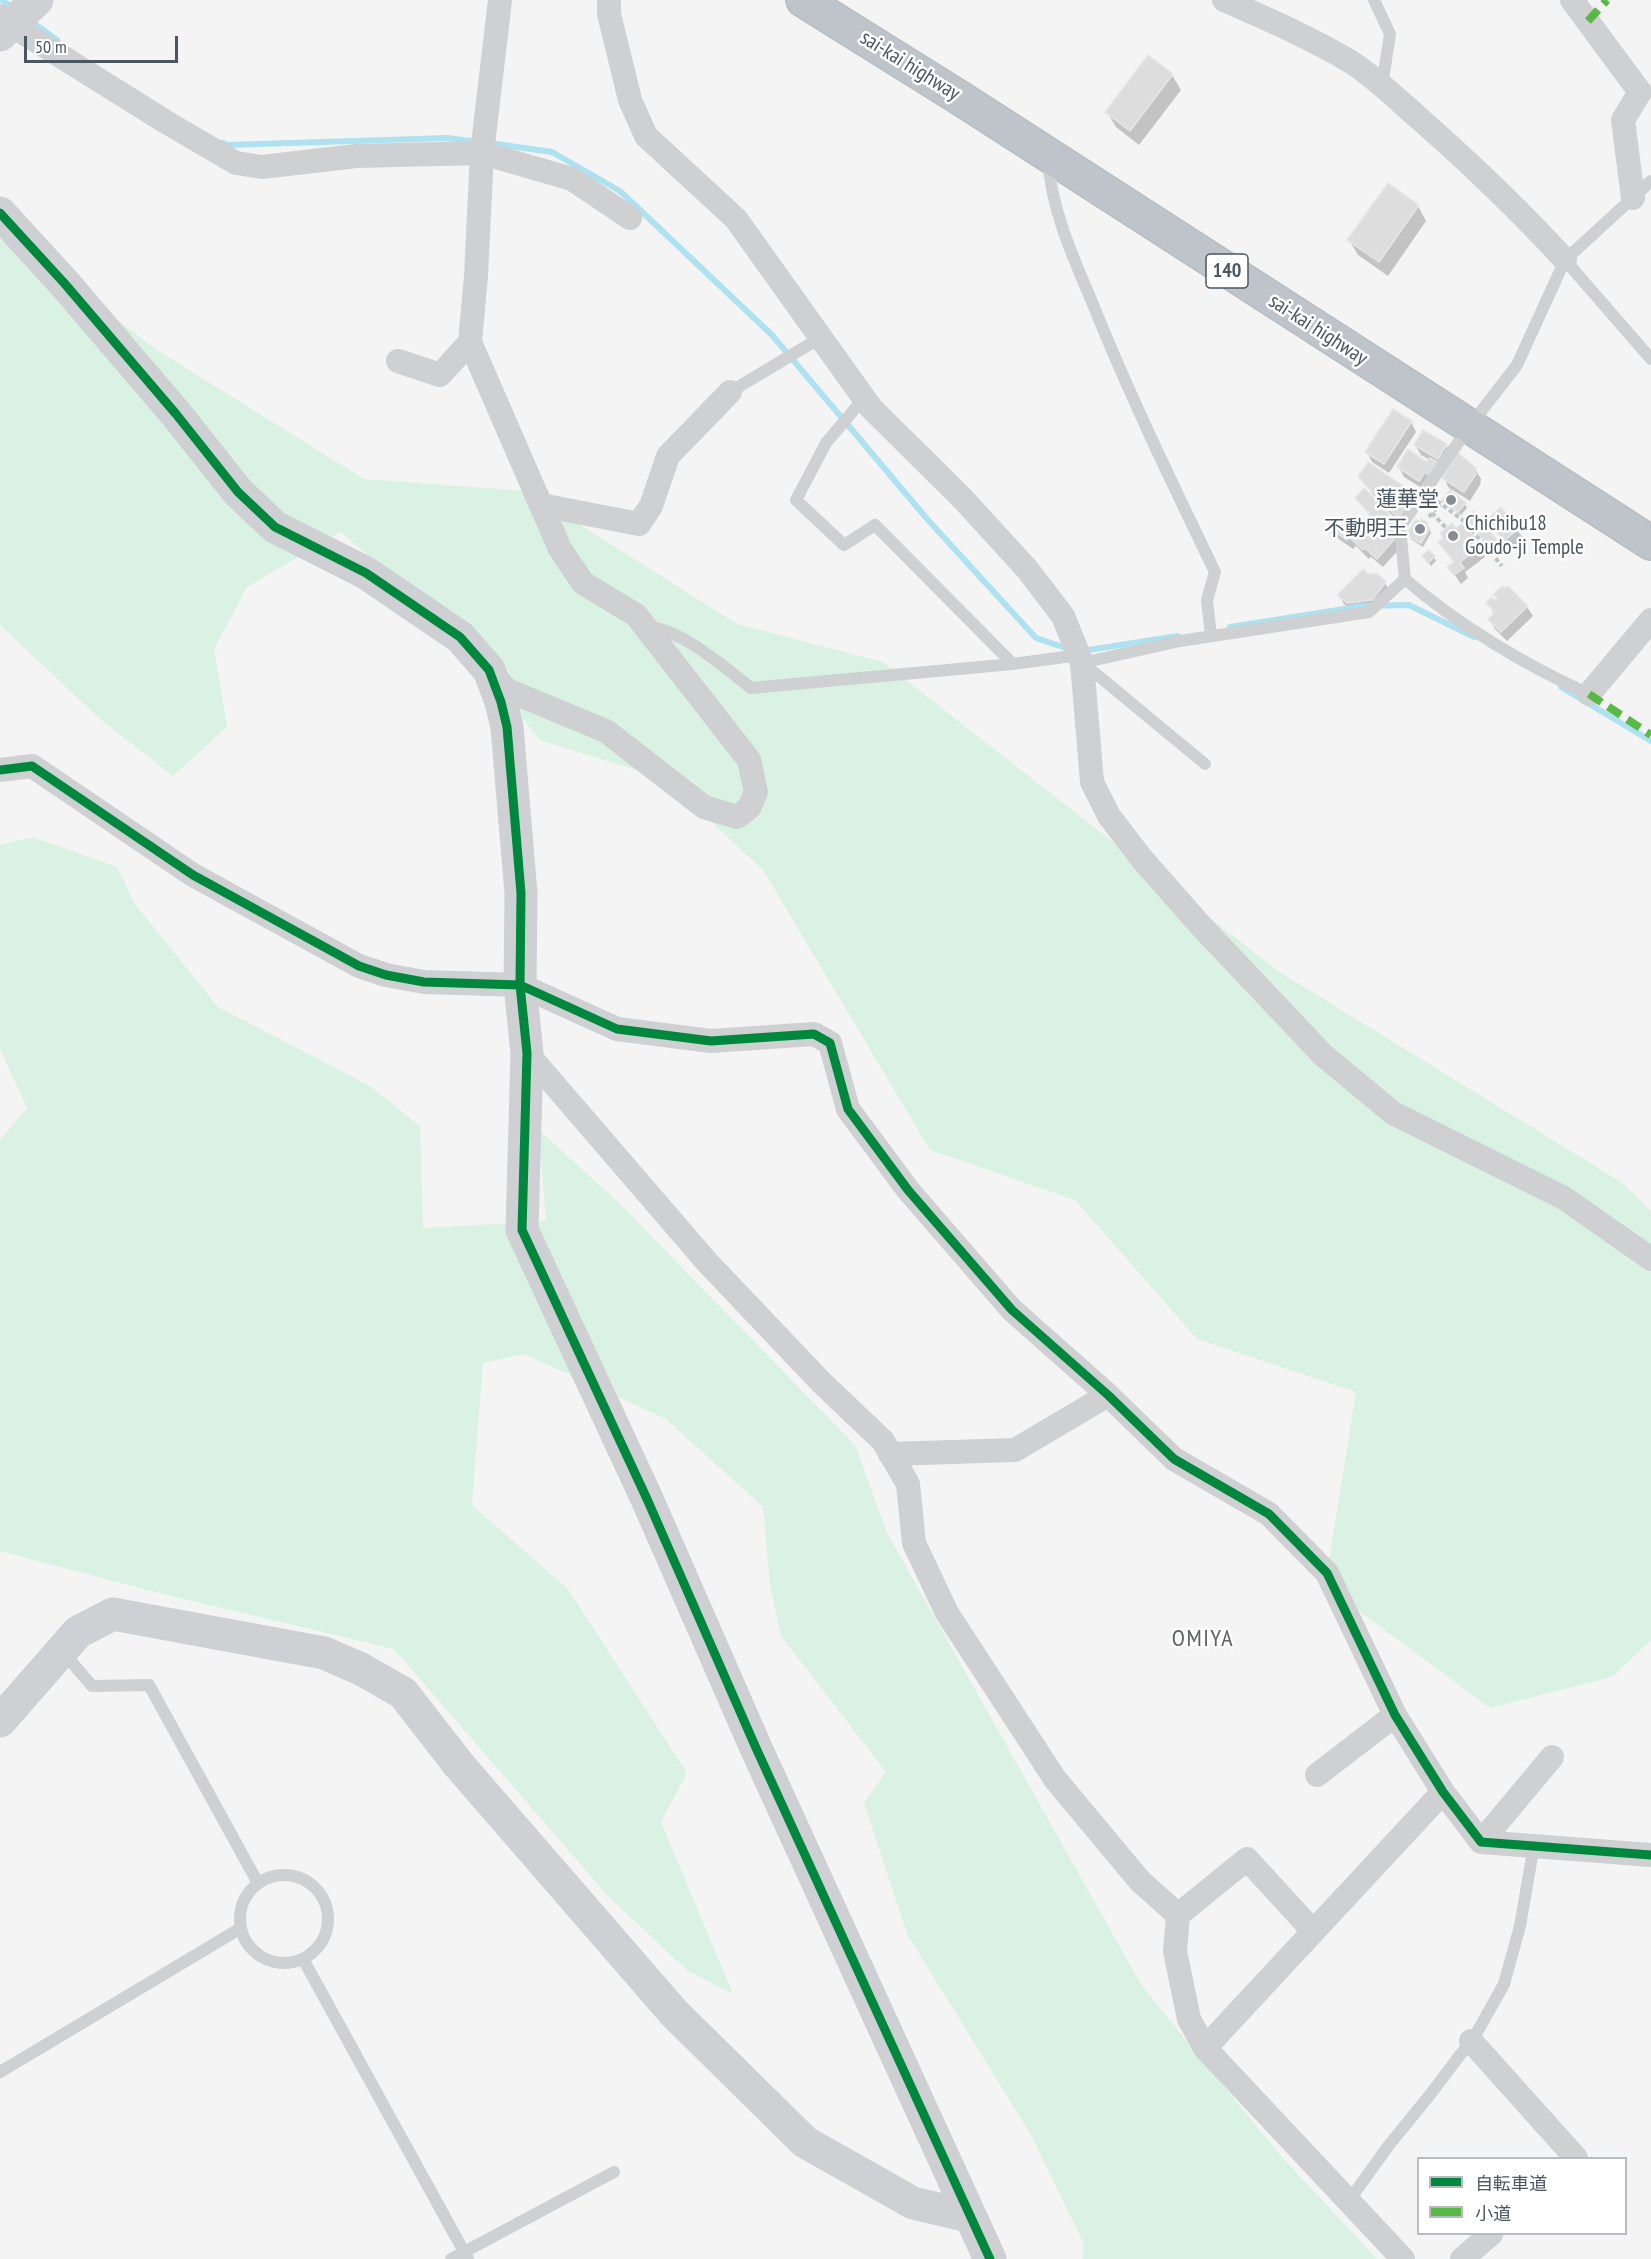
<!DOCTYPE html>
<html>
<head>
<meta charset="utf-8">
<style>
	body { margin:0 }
	#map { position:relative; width:1651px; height:2259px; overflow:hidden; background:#f4f4f4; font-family:"PT Sans Narrow","Noto Sans JP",sans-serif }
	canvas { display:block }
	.legend { position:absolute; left:1417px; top:2157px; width:210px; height:78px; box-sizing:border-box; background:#fff; border:2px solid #b7bbc0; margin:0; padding:8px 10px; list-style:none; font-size:18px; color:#4a5661 }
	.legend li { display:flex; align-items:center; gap:12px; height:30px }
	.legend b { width:30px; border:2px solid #b7bbc0 }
	.scale { position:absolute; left:24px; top:36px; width:154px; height:27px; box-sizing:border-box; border:3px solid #4a5661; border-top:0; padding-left:8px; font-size:18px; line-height:21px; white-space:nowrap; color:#4a5661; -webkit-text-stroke:4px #fff; paint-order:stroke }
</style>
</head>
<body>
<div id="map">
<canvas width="1651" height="2259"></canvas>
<ul class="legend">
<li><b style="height:8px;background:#00873e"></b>自転車道</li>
<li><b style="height:8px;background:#58b947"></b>小道</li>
</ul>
<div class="scale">50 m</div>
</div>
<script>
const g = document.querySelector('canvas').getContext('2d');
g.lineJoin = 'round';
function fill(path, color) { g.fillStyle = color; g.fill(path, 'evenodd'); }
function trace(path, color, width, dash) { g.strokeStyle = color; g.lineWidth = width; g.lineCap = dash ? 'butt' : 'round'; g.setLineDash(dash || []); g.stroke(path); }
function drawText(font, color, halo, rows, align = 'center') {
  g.font = font + ' "PT Sans Narrow","Noto Sans JP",sans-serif'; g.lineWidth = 5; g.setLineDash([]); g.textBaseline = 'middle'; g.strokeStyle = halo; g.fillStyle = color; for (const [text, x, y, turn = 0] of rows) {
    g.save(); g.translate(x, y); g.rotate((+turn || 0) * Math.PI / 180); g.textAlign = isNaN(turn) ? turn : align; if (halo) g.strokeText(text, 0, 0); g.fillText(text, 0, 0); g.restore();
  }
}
fill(new Path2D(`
	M 0,230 L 157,350 L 364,479 L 527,491 L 737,624 L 883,662 L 1278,971 L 1621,1182 L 1651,1211 L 1651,1640 L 1612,1677 L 1490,1708 L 1325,1586 L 1356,1392 L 1197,1339 L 1075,1200 L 930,1150 L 763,870 L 665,779 L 540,740 L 444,623 L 341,532 L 247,587 L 214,649 L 227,727 L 173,776 L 100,719 L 0,625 Z
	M 33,837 L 117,867 L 135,904 L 218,1007 L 370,1086 L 420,1126 L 423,1228 L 546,1221 L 539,1130 L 619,1203 L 855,1445 L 887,1533 L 1142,1986 L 1280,2155 L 1377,2259 L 1083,2259 L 1084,2244 L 1031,2135 L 907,1934 L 864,1803 L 886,1772 L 781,1636 L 770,1585 L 763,1507 L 666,1419 L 524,1354 L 483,1363 L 472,1505 L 568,1589 L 687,1773 L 661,1822 L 733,1994 L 688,1971 L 608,1896 L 394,1649 L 159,1593 L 0,1551 L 0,1140 L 27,1108 L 0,1049 L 0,845 Z`), '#d9f2e3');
fill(new Path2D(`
	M 1172,75 L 1181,90 L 1139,145 L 1116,127 L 1107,112 Z
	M 1418,206 L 1426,221 L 1388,276 L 1358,255 L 1349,240 Z
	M 1411,422 L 1416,432 L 1389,473 L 1372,462 L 1367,452 Z
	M 1415,445 L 1446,445 L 1452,455 L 1437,464 L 1444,477 L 1475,469 L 1481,479 L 1480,485 L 1470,501 L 1449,488 L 1442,475 L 1425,490 L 1404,477 L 1399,467 L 1428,464 L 1430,460 L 1421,455 Z
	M 1369,464 L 1414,496 L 1420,505 L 1405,528 L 1386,509 L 1394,524 L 1390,529 L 1402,546 L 1383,567 L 1371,557 L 1369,559 L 1356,546 L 1353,549 L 1336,537 L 1330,527 L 1354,533 L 1370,516 L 1357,498 L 1373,499 L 1375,497 L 1360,477 Z
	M 1443,501 L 1465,504 L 1467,508 L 1461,515 L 1445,505 Z
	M 1501,509 L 1524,539 L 1511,550 L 1488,520 Z
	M 1469,522 L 1498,542 L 1501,547 L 1494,552 Z
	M 1427,524 L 1431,533 L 1423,547 L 1411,539 L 1408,535 Z
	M 1445,539 L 1479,547 L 1485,557 L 1465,572 L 1468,578 L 1461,584 L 1449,567 L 1454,563 L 1440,542 Z
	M 1434,557 L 1436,561 L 1431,566 L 1427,561 Z
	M 1385,583 L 1391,593 L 1378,609 L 1354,612 L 1344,604 L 1339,595 Z
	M 1495,595 L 1527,607 L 1533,616 L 1507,641 L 1495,629 L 1490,619 L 1494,614 L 1488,603 L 1498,600 Z`), '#0003');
trace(new Path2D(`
	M 2,0 L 13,8
	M 29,20 L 57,40
	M 223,143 L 227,145 L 447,138 L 479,142
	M 489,143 L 552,152 L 620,191 L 772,335 L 928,520 L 1036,638 L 1069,649
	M 1230,627 L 1363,606 L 1409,605 L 1474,637
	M 1082,651 L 1178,636
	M 1561,687 L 1651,741`), '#aee2f0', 6);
const building = new Path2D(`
	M 1148,55 L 1173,74 L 1130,131 L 1105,112 Z
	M 1388,183 L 1419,205 L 1379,262 L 1347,240 Z
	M 1393,409 L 1412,421 L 1384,464 L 1365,452 Z
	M 1423,430 L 1447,444 L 1438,459 L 1414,445 Z
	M 1408,449 L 1427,462 L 1430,458 L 1439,463 L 1430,476 L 1425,472 L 1419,481 L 1397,467 Z
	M 1458,453 L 1476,468 L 1474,472 L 1476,474 L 1464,492 L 1442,478 Z
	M 1368,462 L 1415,494 L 1399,519 L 1358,477 Z
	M 1364,488 L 1390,514 L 1384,521 L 1398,535 L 1377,559 L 1365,548 L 1363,550 L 1349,537 L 1347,540 L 1328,527 L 1331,522 L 1353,531 L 1370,514 L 1355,498 Z
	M 1450,490 L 1466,503 L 1458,512 L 1441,501 Z
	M 1501,507 L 1519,528 L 1504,541 L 1486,520 Z
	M 1473,511 L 1499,542 L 1491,549 L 1465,518 Z
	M 1416,519 L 1420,522 L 1421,519 L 1428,523 L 1426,526 L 1430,528 L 1421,543 L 1406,535 Z
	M 1452,523 L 1456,528 L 1463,523 L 1481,546 L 1460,562 L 1464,568 L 1454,575 L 1447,567 L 1454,562 L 1438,542 L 1443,538 L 1440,533 Z
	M 1429,550 L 1435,556 L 1428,563 L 1422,556 Z
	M 1363,569 L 1368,574 L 1377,573 L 1386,582 L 1372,600 L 1347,603 L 1337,595 Z
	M 1502,586 L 1506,588 L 1508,586 L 1528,606 L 1501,632 L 1488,619 L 1495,612 L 1486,603 L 1491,597 L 1495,600 L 1498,598 L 1493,595 Z`);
fill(building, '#ddddde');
trace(building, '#e5e6e7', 1.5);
const highway = new Path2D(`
	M 803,0 L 960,98 L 1651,543`);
trace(highway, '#b9bec3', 36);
trace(new Path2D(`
	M 1437,501 L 1464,521 L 1502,566
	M 1432,513 L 1446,528
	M 1429,517 L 1440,504`), '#bcc7c4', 4, [4.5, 3]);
trace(new Path2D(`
	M 1374,0 L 1390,34 L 1382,86
	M 1048,159 C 1051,209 1073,257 1092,302 C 1129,394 1172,483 1215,572 L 1207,600 L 1211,636
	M 1565,260 L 1651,359
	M 730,392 L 820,338
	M 864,398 L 826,443 L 796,500 L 844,545 L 875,525 L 1013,664
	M 1405,579 L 1400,527 L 1469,427 L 1517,365 L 1565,260 L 1651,181
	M 648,627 C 681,629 724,667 751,688 L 1013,664 L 1079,655
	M 1082,663 L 1180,641 L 1369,612 L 1405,579 C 1458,625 1525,665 1589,694
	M 1083,663 L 1205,764
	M 63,1652 L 92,1686 L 149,1685 L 258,1883
	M240 1919a44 44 0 1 1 88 0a44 44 0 1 1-88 0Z
	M 303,1959 L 468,2259
	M 0,2072 L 241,1928
	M 1348,2202 L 1389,2145 L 1429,2096 L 1476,2034 L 1504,1984 L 1520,1926 L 1534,1845
	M 451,2259 L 614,2172`), '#ced0d2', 12);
trace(new Path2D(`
	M 609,0 L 609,14 L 630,100 L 646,136 L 736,219 L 871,408 L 962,498 L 1027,569 L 1063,616 L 1082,663 L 1092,782 L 1109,816 L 1142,859 L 1201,926 L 1323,1055 L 1393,1113 L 1564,1198 L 1651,1259
	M 1224,0 C 1265,18 1313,39 1351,62 C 1376,78 1399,101 1421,120 C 1472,165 1520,211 1565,260
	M 1572,0 L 1640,92 L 1623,120 L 1633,198
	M 0,16 L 11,25 L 166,122 L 236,163 L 262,167 L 356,156 L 482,153 L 572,179 L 630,218
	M 470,342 L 560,549 L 583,583 L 636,615 L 749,760 L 756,792 L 749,808 L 737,817 L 704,807 L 606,731 L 507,690 L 491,673
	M 398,361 L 440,375 L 470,342 L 476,276 L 482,153 L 500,0
	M 541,505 L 639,524 L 651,506 L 668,456 L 730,392
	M 1589,694 L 1651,620
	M 0,770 L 32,766 L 193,875 L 359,966 L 386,975 L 424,982 L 520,985 L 617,1029 L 711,1041 L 814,1034 L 830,1043 L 848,1109 L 908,1190 L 1012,1310 L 1108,1395 L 1174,1459 L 1269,1514 L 1327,1573 L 1395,1715 L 1443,1792 L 1481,1842 L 1651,1855
	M 527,1053 L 707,1262 L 821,1382 L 883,1441 L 908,1484 L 914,1543 L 947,1613 L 1055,1779 L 1140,1881 L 1178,1915 L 1175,1951 L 1189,2019 L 1205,2048 L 1403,2259
	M 890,1454 L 1015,1450 L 1108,1395
	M 1317,1775 L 1395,1715
	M 1481,1842 L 1552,1757
	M 1178,1915 L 1247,1859 L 1313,1931
	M 1471,2041 L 1576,2158
	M 1205,2048 L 1443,1792
	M 1462,2259 L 1491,2234`), '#ced0d2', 24);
trace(new Path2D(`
	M 0,35 L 37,0
	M 0,213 L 65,284 L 176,414 L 238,492 L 275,527 L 366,573 L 460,637 L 489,670 L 501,702 L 507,727 L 521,893 L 520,985 L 527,1053 L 522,1230 L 647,1499 L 756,1748 L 990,2259
	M 0,1721 L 78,1632 L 113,1614 L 324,1653 L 361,1669 L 403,1693 L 459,1765 L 674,2013 L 805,2142 L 913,2203 L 968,2216`), '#ced0d4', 33);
trace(highway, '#bec4c9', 33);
trace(new Path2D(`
	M 1588,21 L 1607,0
	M 1589,694 L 1651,735`), '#58b947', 8, [15, 8]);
trace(new Path2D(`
	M 0,213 L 65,284 L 176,414 L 238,492 L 275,527 L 366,573 L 460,637 L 489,670 L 501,702 L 507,727 L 521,893 L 520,985 L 527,1053 L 522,1230 L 647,1499 L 756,1748 L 990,2259
	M 0,770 L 32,766 L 193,875 L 359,966 L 386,975 L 424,982 L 520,985 L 617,1029 L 711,1041 L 814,1034 L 830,1043 L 848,1109 L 908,1190 L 1012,1310 L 1108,1395 L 1174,1459 L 1269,1514 L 1327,1573 L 1395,1715 L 1443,1792 L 1481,1842 L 1651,1855`), '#00873e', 9);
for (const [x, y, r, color] of [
	[1451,500,6,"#868d94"],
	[1420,529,6,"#868d94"],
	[1453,536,6,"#868d94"]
]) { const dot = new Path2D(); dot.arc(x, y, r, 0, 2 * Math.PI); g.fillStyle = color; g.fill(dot); trace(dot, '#fff', 2); }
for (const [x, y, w] of [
	[1227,271,42]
]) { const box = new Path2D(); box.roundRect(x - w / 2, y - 17, w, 34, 4.5); g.fillStyle = '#fff'; g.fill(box); trace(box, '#4a5661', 1.5); }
drawText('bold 20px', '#4a5661', null, [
	["140",1227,271]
]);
drawText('21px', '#4a5661', '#fff', [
	["sai-kai highway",910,66,32],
	["sai-kai highway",1318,330,33]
]);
drawText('21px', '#4a5661', '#fff', [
	["蓮華堂",1439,500],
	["Chichibu18",1465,524,"left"],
	["Goudo-ji Temple",1465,548,"left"],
	["不動明王",1408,529]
], 'right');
g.letterSpacing = '1.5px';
drawText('24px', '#5f6368', '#fff', [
	["OMIYA",1203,1639]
]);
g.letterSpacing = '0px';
</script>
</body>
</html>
